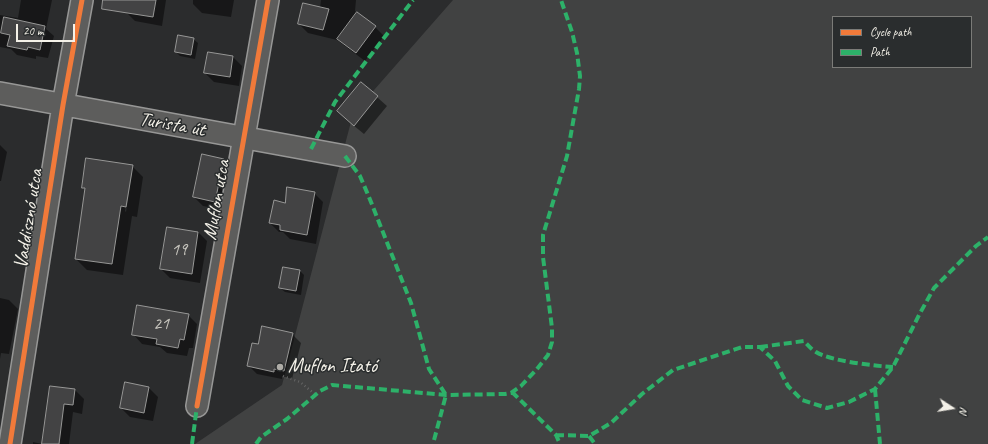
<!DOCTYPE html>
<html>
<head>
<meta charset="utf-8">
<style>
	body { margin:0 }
	#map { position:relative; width:988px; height:444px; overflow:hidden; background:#2b2c2d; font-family:Caveat,sans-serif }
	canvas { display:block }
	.legend { position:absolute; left:832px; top:16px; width:140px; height:52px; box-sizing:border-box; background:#2a2d2e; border:1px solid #7b7b78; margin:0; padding:5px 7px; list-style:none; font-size:12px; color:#f4f1e8 }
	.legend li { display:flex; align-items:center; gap:8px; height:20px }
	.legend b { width:20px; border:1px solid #7b7b78 }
	.north { position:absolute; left:932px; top:388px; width:40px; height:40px; -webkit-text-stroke:3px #2a2d2e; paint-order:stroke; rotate:102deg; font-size:11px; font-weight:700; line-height:16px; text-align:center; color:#f4f1e8 }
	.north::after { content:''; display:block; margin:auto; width:14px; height:18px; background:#f4f1e8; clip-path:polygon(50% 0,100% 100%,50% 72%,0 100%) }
	.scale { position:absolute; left:16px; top:24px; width:59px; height:18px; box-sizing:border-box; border:2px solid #f4f1e8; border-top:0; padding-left:5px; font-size:12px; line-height:14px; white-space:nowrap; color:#f4f1e8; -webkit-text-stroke:3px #2a2d2e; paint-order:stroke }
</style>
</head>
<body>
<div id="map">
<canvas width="988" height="444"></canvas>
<ul class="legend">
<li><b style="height:5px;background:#f17a3a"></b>Cycle path</li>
<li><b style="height:5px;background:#2db169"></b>Path</li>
</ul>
<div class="north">N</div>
<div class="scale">20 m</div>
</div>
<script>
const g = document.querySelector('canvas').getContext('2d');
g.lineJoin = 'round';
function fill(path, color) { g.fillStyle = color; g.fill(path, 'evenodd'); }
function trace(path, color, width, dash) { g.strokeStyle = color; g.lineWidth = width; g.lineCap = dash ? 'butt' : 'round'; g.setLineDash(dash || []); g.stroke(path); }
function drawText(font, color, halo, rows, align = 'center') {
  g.font = font + ' Caveat,sans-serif'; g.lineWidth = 3; g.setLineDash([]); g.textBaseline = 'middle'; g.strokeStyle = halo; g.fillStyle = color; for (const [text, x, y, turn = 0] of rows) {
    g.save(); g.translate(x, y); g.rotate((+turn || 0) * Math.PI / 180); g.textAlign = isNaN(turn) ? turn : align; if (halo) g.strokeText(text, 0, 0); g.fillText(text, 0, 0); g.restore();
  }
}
fill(new Path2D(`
	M 453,0 L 988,0 L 988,444 L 195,444 L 282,385 L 353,114 ZM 833,17 L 971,17 L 971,67 L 833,67 Z`), '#414242');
fill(new Path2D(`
	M 21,0 L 52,0 L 46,29 L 54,36 L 48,58 L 36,56 L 36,59 L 17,55 L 11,49 L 0,47 L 0,15 L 18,18 Z
	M 128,0 L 166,0 L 162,26 L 135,21 L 126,12 Z
	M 193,0 L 234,0 L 231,17 L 202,13 L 193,4 Z
	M 321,0 L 356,0 L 355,11 L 375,27 L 384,36 L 365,61 L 337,40 L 308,33 L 299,24 L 320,8 Z
	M 193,39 L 198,43 L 195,59 L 180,56 L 176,52 Z
	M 233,57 L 242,66 L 239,86 L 214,82 L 205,73 Z
	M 361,83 L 387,106 L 364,134 L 347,120 Z
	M 0,145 L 7,152 L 1,181 L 0,181 Z
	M 223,160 L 232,169 L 224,210 L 203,206 L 194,197 Z
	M 132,166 L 143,177 L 137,217 L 132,216 L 123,275 L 87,270 L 76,259 L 86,190 L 83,187 ZM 130,174 L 132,174 L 126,212 L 125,211 Z
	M 314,193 L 323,202 L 316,244 L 290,239 L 283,232 L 279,232 L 270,223 L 285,204 Z
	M 198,232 L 207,241 L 200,283 L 170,278 L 161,269 Z
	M 300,271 L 304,275 L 301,295 L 285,292 L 280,288 Z
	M 0,298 L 9,300 L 18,309 L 9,354 L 1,353 L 0,359 Z
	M 188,315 L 197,324 L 193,348 L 189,348 L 187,356 L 167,353 L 160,347 L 142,344 L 134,335 Z
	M 292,334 L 301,343 L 292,379 L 282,376 L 282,379 L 257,374 L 248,365 L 259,345 Z
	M 126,383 L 149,388 L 158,397 L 153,421 L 130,417 L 121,408 Z
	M 51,387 L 75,390 L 84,399 L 82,414 L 73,412 L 69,444 L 43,444 Z
	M 33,442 L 42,444 L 33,444 Z`), '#0007');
const building = new Path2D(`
	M 103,0 L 156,0 L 153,17 L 102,9 Z
	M 303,3 L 329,9 L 323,30 L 298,24 Z
	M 357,12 L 376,26 L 356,53 L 337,39 Z
	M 4,17 L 45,26 L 40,50 L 28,47 L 27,50 L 7,46 L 10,35 L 1,33 Z
	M 178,35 L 194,38 L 191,55 L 175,52 Z
	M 208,52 L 233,56 L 230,77 L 204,73 Z
	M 361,82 L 378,96 L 354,126 L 337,111 Z
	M 202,154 L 224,159 L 215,202 L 193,197 Z
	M 86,158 L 133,165 L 126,207 L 121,206 L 112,264 L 75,259 L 85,188 L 82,188 Z
	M 287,187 L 315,192 L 307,235 L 280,230 L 280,225 L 269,223 L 274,200 L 285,203 Z
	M 167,227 L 198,232 L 192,274 L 160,269 Z
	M 283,267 L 300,270 L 296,291 L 279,288 Z
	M 137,305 L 189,314 L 184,340 L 180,339 L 178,348 L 156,344 L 157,339 L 132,335 Z
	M 262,326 L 293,333 L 284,371 L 274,369 L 274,372 L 247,366 L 252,343 L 258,344 Z
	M 125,382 L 149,387 L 144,413 L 120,408 Z
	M 50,386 L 75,389 L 73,405 L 64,404 L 59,444 L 42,444 Z`);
fill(building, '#434344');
trace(building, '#979796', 1);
const minor = new Path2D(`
	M 0,93 L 345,156
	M 197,406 L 268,0
	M 10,444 L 63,105 L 82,0`);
trace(minor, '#979796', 24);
trace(new Path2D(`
	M 283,376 L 300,382 L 316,395`), '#646464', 2.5, [1, 3]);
trace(minor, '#5d5d5c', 21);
trace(new Path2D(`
	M 311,149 L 335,102 L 413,0
	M 345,156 L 360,176 L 369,197 L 411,303 L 429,369 L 446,395 L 433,444
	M 760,347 L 804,341 C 808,345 811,349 816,352 C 830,361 875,366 893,367
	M 875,389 L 880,444
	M 512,392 L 556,435 L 560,444
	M 556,435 L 589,436 L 611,423 L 642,394 L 673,370 L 742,347 L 760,347 L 775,361 L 788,386 L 802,400 L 827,408 L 849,402 L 875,389 L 893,367 L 919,315 L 934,288 L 976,246 L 988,237
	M 589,436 L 595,444
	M 192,444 L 197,406
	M 256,444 L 261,437 L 287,419 L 320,391 L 332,385 L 446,395 L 505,394 L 511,393 L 521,386 L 537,369 L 548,355 L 552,342 L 552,328 L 543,257 L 543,235 L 567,156 L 579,89 L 580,76 L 577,53 L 572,32 L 561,0`), '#2db169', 4, [8, 4]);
trace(new Path2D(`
	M 197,406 L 268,0
	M 10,444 L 63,105 L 82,0`), '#f17a3a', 5);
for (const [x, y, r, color] of [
	[280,367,4,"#aeaca7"]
]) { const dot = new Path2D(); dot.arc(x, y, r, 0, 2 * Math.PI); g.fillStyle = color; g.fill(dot); trace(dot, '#2a2d2e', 1.5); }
drawText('18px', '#c8c6bf', null, [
	["19",179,250],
	["21",161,324]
]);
drawText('20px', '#f4f1e8', '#2a2d2e', [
	["Turista út",172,125,10],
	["Muflon utca",217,200,-80],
	["Vaddisznó utca",29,219,-81]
]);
drawText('20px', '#f4f1e8', '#2a2d2e', [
	["Muflon Itató",288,367]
], 'left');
</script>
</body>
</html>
